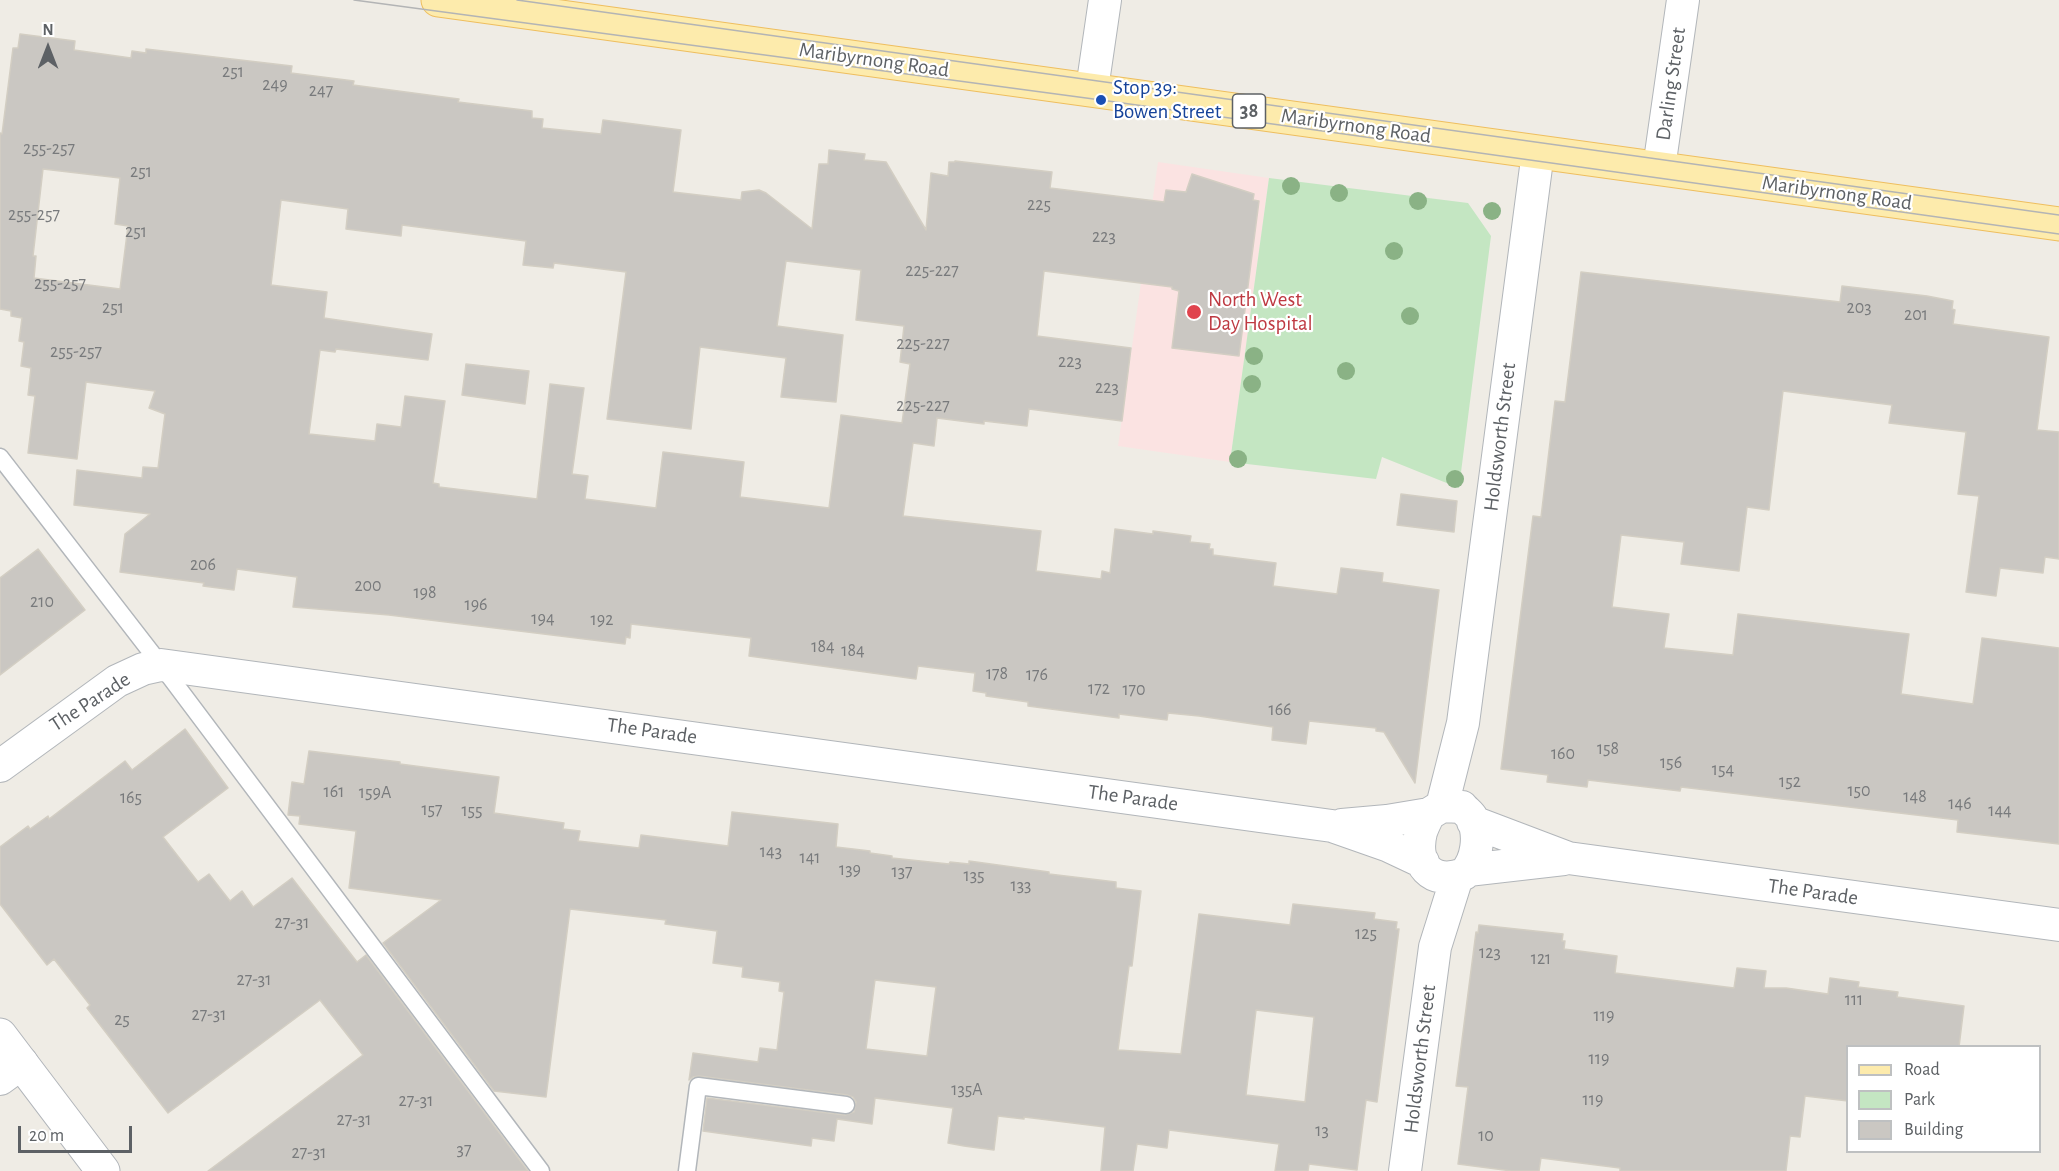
<!DOCTYPE html>
<html>
<head>
<meta charset="utf-8">
<style>
	body { margin:0 }
	#map { position:relative; width:2059px; height:1171px; overflow:hidden; background:#efece5; font-family:"Alegreya Sans",sans-serif }
	canvas { display:block }
	.legend { position:absolute; left:1846px; top:1045px; width:195px; height:108px; box-sizing:border-box; background:#fff; border:2px solid #bec0c1; margin:0; padding:8px 10px; list-style:none; font-size:18px; color:#5d6165 }
	.legend li { display:flex; align-items:center; gap:12px; height:30px }
	.legend b { width:30px; border:2px solid #bec0c1 }
	.north { position:absolute; left:18px; top:18px; width:60px; height:60px; -webkit-text-stroke:4px #fff; paint-order:stroke; rotate:0deg; font-size:16px; font-weight:700; line-height:24px; text-align:center; color:#5d6165 }
	.north::after { content:''; display:block; margin:auto; width:21px; height:27px; background:#5d6165; clip-path:polygon(50% 0,100% 100%,50% 72%,0 100%) }
	.scale { position:absolute; left:18px; top:1126px; width:114px; height:27px; box-sizing:border-box; border:3px solid #5d6165; border-top:0; padding-left:8px; font-size:18px; line-height:21px; white-space:nowrap; color:#5d6165; -webkit-text-stroke:4px #fff; paint-order:stroke }
</style>
</head>
<body>
<div id="map">
<canvas width="2059" height="1171"></canvas>
<ul class="legend">
<li><b style="height:8px;background:#fdebac"></b>Road</li>
<li><b style="height:16px;background:#c4e6c2"></b>Park</li>
<li><b style="height:16px;background:#cac7c2"></b>Building</li>
</ul>
<div class="north">N</div>
<div class="scale">20 m</div>
</div>
<script>
const g = document.querySelector('canvas').getContext('2d');
g.lineJoin = 'round';
function fill(path, color) { g.fillStyle = color; g.fill(path, 'evenodd'); }
function trace(path, color, width, dash) { g.strokeStyle = color; g.lineWidth = width; g.lineCap = dash ? 'butt' : 'round'; g.setLineDash(dash || []); g.stroke(path); }
function drawText(font, color, halo, rows, align = 'center') {
  g.font = font + ' "Alegreya Sans",sans-serif'; g.lineWidth = 4.5; g.setLineDash([]); g.textBaseline = 'middle'; g.strokeStyle = halo; g.fillStyle = color; for (const [text, x, y, turn = 0] of rows) {
    g.save(); g.translate(x, y); g.rotate((+turn || 0) * Math.PI / 180); g.textAlign = isNaN(turn) ? turn : align; if (halo) g.strokeText(text, 0, 0); g.fillText(text, 0, 0); g.restore();
  }
}
fill(new Path2D(`
	M 1158,162 L 1269,178 L 1230,462 L 1118,446 Z`), '#fbe3e2');
fill(new Path2D(`
	M 1269,178 L 1468,203 L 1491,236 L 1459,488 L 1382,457 L 1376,479 L 1230,462 Z`), '#c4e6c2');
const building = new Path2D(`
	M 20,34 L 75,41 L 74,50 L 131,58 L 132,51 L 146,53 L 146,49 L 292,66 L 291,73 L 354,81 L 353,85 L 451,98 L 459,99 L 458,102 L 532,111 L 532,118 L 543,119 L 542,128 L 601,134 L 603,120 L 681,130 L 673,192 L 741,200 L 742,192 L 759,190 L 766,193 L 812,229 L 819,164 L 828,164 L 829,150 L 865,154 L 864,160 L 886,162 L 926,230 L 931,173 L 948,176 L 949,162 L 955,162 L 955,161 L 1052,172 L 1050,188 L 1164,202 L 1166,190 L 1186,192 L 1192,174 L 1254,194 L 1253,200 L 1259,201 L 1239,356 L 1172,348 L 1179,291 L 1172,289 L 1172,287 L 1044,271 L 1037,336 L 1131,348 L 1122,421 L 1029,409 L 1027,426 L 984,421 L 984,424 L 937,418 L 934,446 L 913,443 L 903,516 L 1041,531 L 1036,571 L 1101,579 L 1102,571 L 1110,573 L 1115,529 L 1153,534 L 1153,531 L 1191,536 L 1190,542 L 1210,544 L 1209,549 L 1213,549 L 1213,555 L 1276,563 L 1273,586 L 1337,594 L 1341,568 L 1383,573 L 1382,582 L 1439,590 L 1415,783 L 1384,732 L 1376,731 L 1376,728 L 1309,721 L 1306,744 L 1272,740 L 1273,727 L 1199,716 L 1168,713 L 1167,720 L 1119,714 L 1119,718 L 1028,706 L 1028,702 L 986,696 L 986,693 L 973,691 L 975,673 L 918,666 L 916,679 L 749,656 L 751,638 L 631,624 L 630,638 L 626,637 L 625,644 L 389,615 L 293,607 L 297,577 L 237,569 L 234,590 L 203,586 L 204,583 L 120,572 L 125,534 L 150,514 L 74,505 L 77,470 L 142,478 L 143,467 L 158,468 L 165,414 L 149,408 L 155,391 L 86,382 L 77,459 L 28,453 L 35,396 L 28,395 L 31,368 L 21,366 L 24,342 L 19,341 L 22,318 L 11,316 L 11,311 L 0,309 L 0,133 L 2,134 L 13,48 L 18,48 ZM 43,169 L 120,178 L 115,224 L 128,226 L 120,289 L 34,278 L 36,256 L 33,256 ZM 281,200 L 348,209 L 346,229 L 401,236 L 402,225 L 526,241 L 523,265 L 553,268 L 554,263 L 626,272 L 607,419 L 691,429 L 700,347 L 786,358 L 781,397 L 836,402 L 843,335 L 777,326 L 786,261 L 861,270 L 856,320 L 904,326 L 900,362 L 910,364 L 902,423 L 841,415 L 829,508 L 740,497 L 744,462 L 663,452 L 656,508 L 585,499 L 588,476 L 572,474 L 584,388 L 550,384 L 537,499 L 439,487 L 439,484 L 433,483 L 445,401 L 405,396 L 401,427 L 377,424 L 375,441 L 309,434 L 320,350 L 335,352 L 336,349 L 428,360 L 432,334 L 324,318 L 327,292 L 271,285 Z
	M 1581,272 L 1840,302 L 1842,286 L 1927,296 L 1953,301 L 1952,309 L 1955,310 L 1953,324 L 2049,337 L 2037,430 L 2059,432 L 2059,559 L 2045,557 L 2043,573 L 2000,568 L 1996,596 L 1966,592 L 1979,496 L 1958,494 L 1966,432 L 1889,423 L 1892,405 L 1783,391 L 1769,510 L 1747,507 L 1739,571 L 1681,564 L 1684,542 L 1621,535 L 1612,607 L 1669,614 L 1664,648 L 1733,655 L 1738,614 L 1909,634 L 1901,694 L 1973,704 L 1982,638 L 2059,648 L 2059,844 L 1957,832 L 1958,820 L 1681,787 L 1680,791 L 1588,780 L 1587,787 L 1547,782 L 1548,775 L 1501,769 L 1533,516 L 1541,517 L 1555,401 L 1565,402 Z
	M 466,364 L 529,371 L 525,404 L 462,395 Z
	M 1401,494 L 1457,501 L 1454,532 L 1397,525 Z
	M 38,549 L 85,610 L 0,675 L 0,578 Z
	M 185,729 L 228,788 L 163,837 L 198,882 L 209,874 L 230,901 L 242,891 L 253,907 L 292,878 L 357,962 L 366,955 L 528,1171 L 208,1171 L 363,1055 L 320,1000 L 168,1113 L 87,1008 L 90,1005 L 54,959 L 47,965 L 0,904 L 0,847 L 28,826 L 30,829 L 48,816 L 49,819 L 125,761 L 132,770 Z
	M 309,751 L 400,762 L 400,764 L 499,777 L 494,813 L 564,823 L 563,829 L 580,831 L 578,841 L 639,848 L 641,835 L 728,846 L 732,812 L 838,824 L 836,847 L 870,851 L 870,853 L 892,856 L 892,858 L 949,864 L 950,862 L 969,864 L 969,861 L 1049,872 L 1049,874 L 1116,882 L 1116,888 L 1141,891 L 1132,966 L 1129,966 L 1118,1050 L 1181,1054 L 1199,914 L 1290,925 L 1293,904 L 1375,913 L 1374,919 L 1397,922 L 1396,929 L 1399,929 L 1377,1102 L 1366,1100 L 1357,1170 L 1309,1164 L 1308,1171 L 1275,1171 L 1279,1144 L 1169,1130 L 1167,1148 L 1137,1144 L 1133,1171 L 1101,1171 L 1105,1127 L 1024,1117 L 1024,1119 L 998,1116 L 994,1150 L 964,1146 L 948,1143 L 953,1108 L 875,1098 L 872,1124 L 837,1119 L 834,1141 L 812,1138 L 811,1146 L 703,1131 L 707,1098 L 845,1115 L 854,1112 L 856,1102 L 853,1097 L 847,1095 L 699,1076 L 693,1077 L 689,1080 L 693,1053 L 758,1062 L 760,1048 L 777,1050 L 784,992 L 779,991 L 780,982 L 742,977 L 743,967 L 713,963 L 717,931 L 665,924 L 666,920 L 570,909 L 546,1097 L 494,1091 L 383,943 L 441,900 L 349,888 L 356,831 L 299,824 L 300,816 L 288,815 L 292,782 L 304,784 ZM 875,980 L 936,987 L 927,1056 L 866,1049 ZM 1256,1010 L 1314,1017 L 1305,1102 L 1246,1095 Z
	M 1479,925 L 1563,934 L 1562,941 L 1565,941 L 1564,949 L 1617,956 L 1615,973 L 1734,988 L 1737,968 L 1766,971 L 1764,988 L 1786,988 L 1828,994 L 1830,978 L 1859,982 L 1858,987 L 1898,992 L 1897,997 L 1964,1006 L 1959,1047 L 1848,1047 L 1848,1101 L 1805,1096 L 1800,1137 L 1790,1136 L 1786,1171 L 1620,1171 L 1620,1168 L 1541,1158 L 1539,1171 L 1512,1171 L 1458,1164 L 1468,1087 L 1456,1086 L 1476,932 L 1478,933 Z`);
fill(building, '#cac7c2');
trace(building, '#d3cec3', 1.5);
const service = new Path2D(`
	M 0,457 L 161,665 L 541,1171
	M 687,1171 L 698,1086 L 846,1105`);
const minor = new Path2D(`
	M 1092,89 L 1105,0
	M 1659,168 L 1683,0
	M 0,766 L 117,681 L 143,669 L 161,665 L 1332,826 L 1389,846 L 1423,862
	M 1442,806 L 1463,723 L 1538,152
	M 1473,822 L 1568,858 L 2059,925
	M 1342,825 L 1387,821 L 1429,814 L 1442,806 L 1462,807 C 1465,811 1470,814 1472,818 C 1481,835 1477,861 1464,874 C 1431,886 1413,864 1421,832 C 1423,826 1426,820 1429,814
	M 1468,870 L 1564,859
	M 0,1079 L 22,1063
	M 1405,1171 L 1435,947 L 1457,877`);
const secondary = new Path2D(`
	M 0,1035 L 103,1171`);
const primary = new Path2D(`
	M 438,0 L 2059,224`);
trace(service, '#b2b6ba', 19);
trace(minor, '#b2b6ba', 34);
trace(secondary, '#b1b5ba', 35);
trace(primary, '#eebe5f', 35);
trace(service, '#fff', 16);
trace(minor, '#fff', 32);
trace(secondary, '#fff', 33);
trace(primary, '#fdebac', 33);
trace(new Path2D(`
	M 354,0 L 1101,100 L 2059,234
	M 517,0 L 2059,215`), '#b3b4b5', 1.5);
g.fillStyle = '#8ab285';
for (const [x, y] of [
	[1291,186],
	[1339,193],
	[1418,201],
	[1492,211],
	[1394,251],
	[1410,316],
	[1254,356],
	[1346,371],
	[1252,384],
	[1238,459],
	[1455,479]
]) { g.beginPath(); g.arc(x, y, 9, 0, 2 * Math.PI); g.fill(); }
for (const [x, y, r, color] of [
	[1101,100,6,"#1a4fb4"],
	[1194,312,8,"#e0444e"]
]) { const dot = new Path2D(); dot.arc(x, y, r, 0, 2 * Math.PI); g.fillStyle = color; g.fill(dot); trace(dot, '#fff', 2); }
drawText('18px', '#787a7c', null, [
	["251",233,72],
	["249",275,85],
	["247",321,91],
	["255-257",49,149],
	["251",141,172],
	["225",1039,205],
	["255-257",34,215],
	["251",136,232],
	["223",1104,237],
	["225-227",932,271],
	["255-257",60,284],
	["251",113,308],
	["203",1859,308],
	["201",1916,315],
	["225-227",923,344],
	["255-257",76,352],
	["223",1070,362],
	["223",1107,388],
	["225-227",923,406],
	["206",203,565],
	["200",368,586],
	["198",425,593],
	["210",42,602],
	["196",476,605],
	["194",543,619],
	["192",602,620],
	["184",823,647],
	["184",853,651],
	["178",997,674],
	["176",1037,675],
	["172",1099,689],
	["170",1134,690],
	["166",1280,710],
	["158",1608,749],
	["160",1563,754],
	["156",1671,763],
	["154",1723,770],
	["152",1790,782],
	["150",1859,791],
	["161",334,792],
	["159A",375,793],
	["148",1915,797],
	["165",131,798],
	["146",1960,804],
	["157",432,810],
	["155",472,811],
	["144",2000,811],
	["143",771,852],
	["141",810,858],
	["139",850,870],
	["137",902,872],
	["135",974,876],
	["133",1021,886],
	["27-31",292,923],
	["125",1366,934],
	["123",1490,953],
	["121",1541,959],
	["27-31",254,980],
	["111",1854,1000],
	["27-31",209,1015],
	["119",1604,1016],
	["25",122,1020],
	["119",1599,1059],
	["135A",967,1090],
	["119",1593,1100],
	["27-31",416,1101],
	["27-31",354,1120],
	["13",1322,1131],
	["10",1486,1136],
	["37",464,1150],
	["27-31",309,1153]
]);
for (const [x, y, w] of [
	[1249,111,33]
]) { const box = new Path2D(); box.roundRect(x - w / 2, y - 17, w, 34, 4.5); g.fillStyle = '#fff'; g.fill(box); trace(box, '#5d6165', 1.5); }
drawText('bold 20px', '#5d6165', null, [
	["38",1249,111]
]);
drawText('21px', '#5d6165', '#fff', [
	["Maribyrnong Road",874,60,8],
	["Darling Street",1671,84,-82],
	["Maribyrnong Road",1356,126,8],
	["Maribyrnong Road",1837,193,8],
	["Holdsworth Street",1500,437,-83],
	["The Parade",90,702,-33],
	["The Parade",652,731,8],
	["The Parade",1133,798,8],
	["The Parade",1813,892,8],
	["Holdsworth Street",1420,1059,-83]
]);
drawText('21px', '#164399', '#fff', [
	["Stop 39:",1113,88],
	["Bowen Street",1113,112]
], 'left');
drawText('21px', '#be3a42', '#fff', [
	["North West",1208,300],
	["Day Hospital",1208,324]
], 'left');
</script>
</body>
</html>
